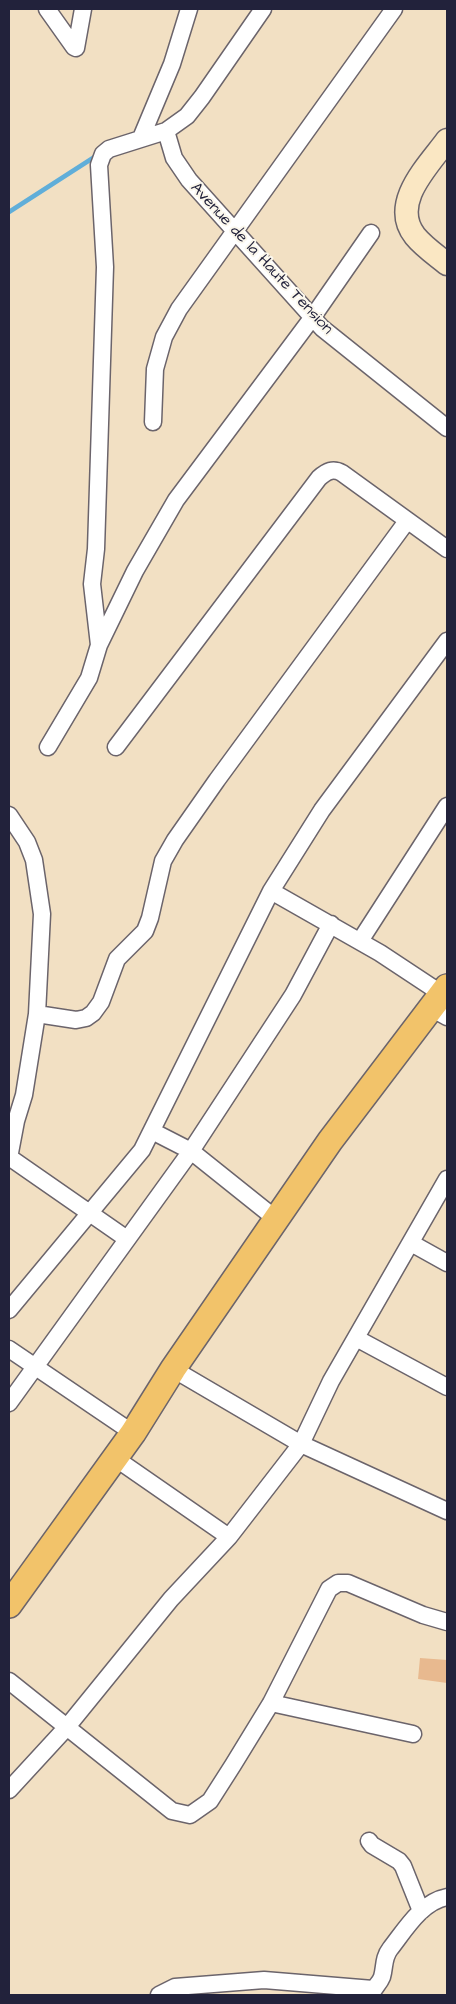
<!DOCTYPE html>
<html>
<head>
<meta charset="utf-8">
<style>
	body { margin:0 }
	#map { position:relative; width:456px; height:2004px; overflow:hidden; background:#f2e0c3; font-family:"Architects Daughter",sans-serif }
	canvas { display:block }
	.frame { position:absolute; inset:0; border:10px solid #22223b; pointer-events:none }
</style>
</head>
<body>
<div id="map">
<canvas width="456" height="2004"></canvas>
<div class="frame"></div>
</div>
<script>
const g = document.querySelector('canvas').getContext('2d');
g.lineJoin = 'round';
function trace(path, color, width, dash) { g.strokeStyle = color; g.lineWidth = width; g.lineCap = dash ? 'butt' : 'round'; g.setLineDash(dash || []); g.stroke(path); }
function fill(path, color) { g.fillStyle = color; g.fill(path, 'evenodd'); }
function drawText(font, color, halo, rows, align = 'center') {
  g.font = font + ' "Architects Daughter",sans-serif'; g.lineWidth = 4; g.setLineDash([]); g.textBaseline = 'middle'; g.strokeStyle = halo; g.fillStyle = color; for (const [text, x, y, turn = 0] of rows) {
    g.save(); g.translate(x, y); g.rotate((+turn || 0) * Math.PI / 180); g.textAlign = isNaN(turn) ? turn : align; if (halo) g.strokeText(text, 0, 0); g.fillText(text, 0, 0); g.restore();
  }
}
trace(new Path2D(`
	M 9,212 L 96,156`), '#60aed9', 4.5);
fill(new Path2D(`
	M 420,1658 L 447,1660 L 447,1683 L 418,1679 Z`), '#e8b98f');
const street = new Path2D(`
	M 47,9 L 74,47 L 76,48 L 83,9
	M 166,131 L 174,158 L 189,180 L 322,328 L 447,428
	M 141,138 L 172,64 L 189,9
	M 153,422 L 155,369 L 164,337 L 179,309 L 394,9
	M 99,645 L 92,584 L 96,549 L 105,267 L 99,165 L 103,154 L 109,149 L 166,131 L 187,116 L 202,97 L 263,9
	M 48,747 L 89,678 L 99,645 L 135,571 L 176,500 L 312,318 L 371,233
	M 116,747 L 319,478 C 327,471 333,468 342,473 L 447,549
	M 9,815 L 27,842 L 34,860 L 42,914 L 37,1014 L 24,1095 L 16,1121 L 9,1158
	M 271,891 L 380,953 L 442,994
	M 360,941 L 447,806
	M 431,1008 L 447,1017
	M 37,1014 L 76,1020 L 86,1018 L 93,1013 L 101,1002 L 117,959 L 145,931 L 150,918 L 163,861 L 175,840 L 217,780 L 407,521
	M 152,1131 L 191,1151 L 276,1219
	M 9,1157 L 127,1239
	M 411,1243 L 447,1263
	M 9,1310 L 142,1150 L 271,891 L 322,810 L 447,641
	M 356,1338 L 447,1387
	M 9,1349 L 133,1433
	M 173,1369 L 301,1444 L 447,1511
	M 9,1403 L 191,1151 L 293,995 L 331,924
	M 115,1458 L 229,1537
	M 9,1681 L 172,1811 L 190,1815 L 210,1801 L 233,1765 L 271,1703 L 329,1589 L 338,1583 L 348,1583 L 423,1615 L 447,1622
	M 271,1703 L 413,1734
	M 9,1790 L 67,1727 L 171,1599 L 229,1537 L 301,1444 L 331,1381 L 447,1179
	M 369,1841 L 372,1845 L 399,1861 L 403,1866 L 421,1911
	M 159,1995 L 175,1987 L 264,1980 L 373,1989
	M 372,1995 C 373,1987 379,1985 382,1977 C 385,1967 383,1958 390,1949 C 405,1930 421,1902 447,1897`);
const secondary = new Path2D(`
	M 447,140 C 429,165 389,203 415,236 C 424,247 436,255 447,264`);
const primary = new Path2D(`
	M 9,1605 L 133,1433 L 173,1369 L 330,1141 L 447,987`);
trace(street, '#6b646b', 19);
trace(secondary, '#6b646b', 25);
trace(primary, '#6b646b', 28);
trace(street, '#fff', 16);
trace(secondary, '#fae7c3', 22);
trace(primary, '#f2c36a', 25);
drawText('16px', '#22223b', '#fbf7ec', [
	["Avenue de la Haute Tension",261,259,47]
]);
</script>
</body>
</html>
